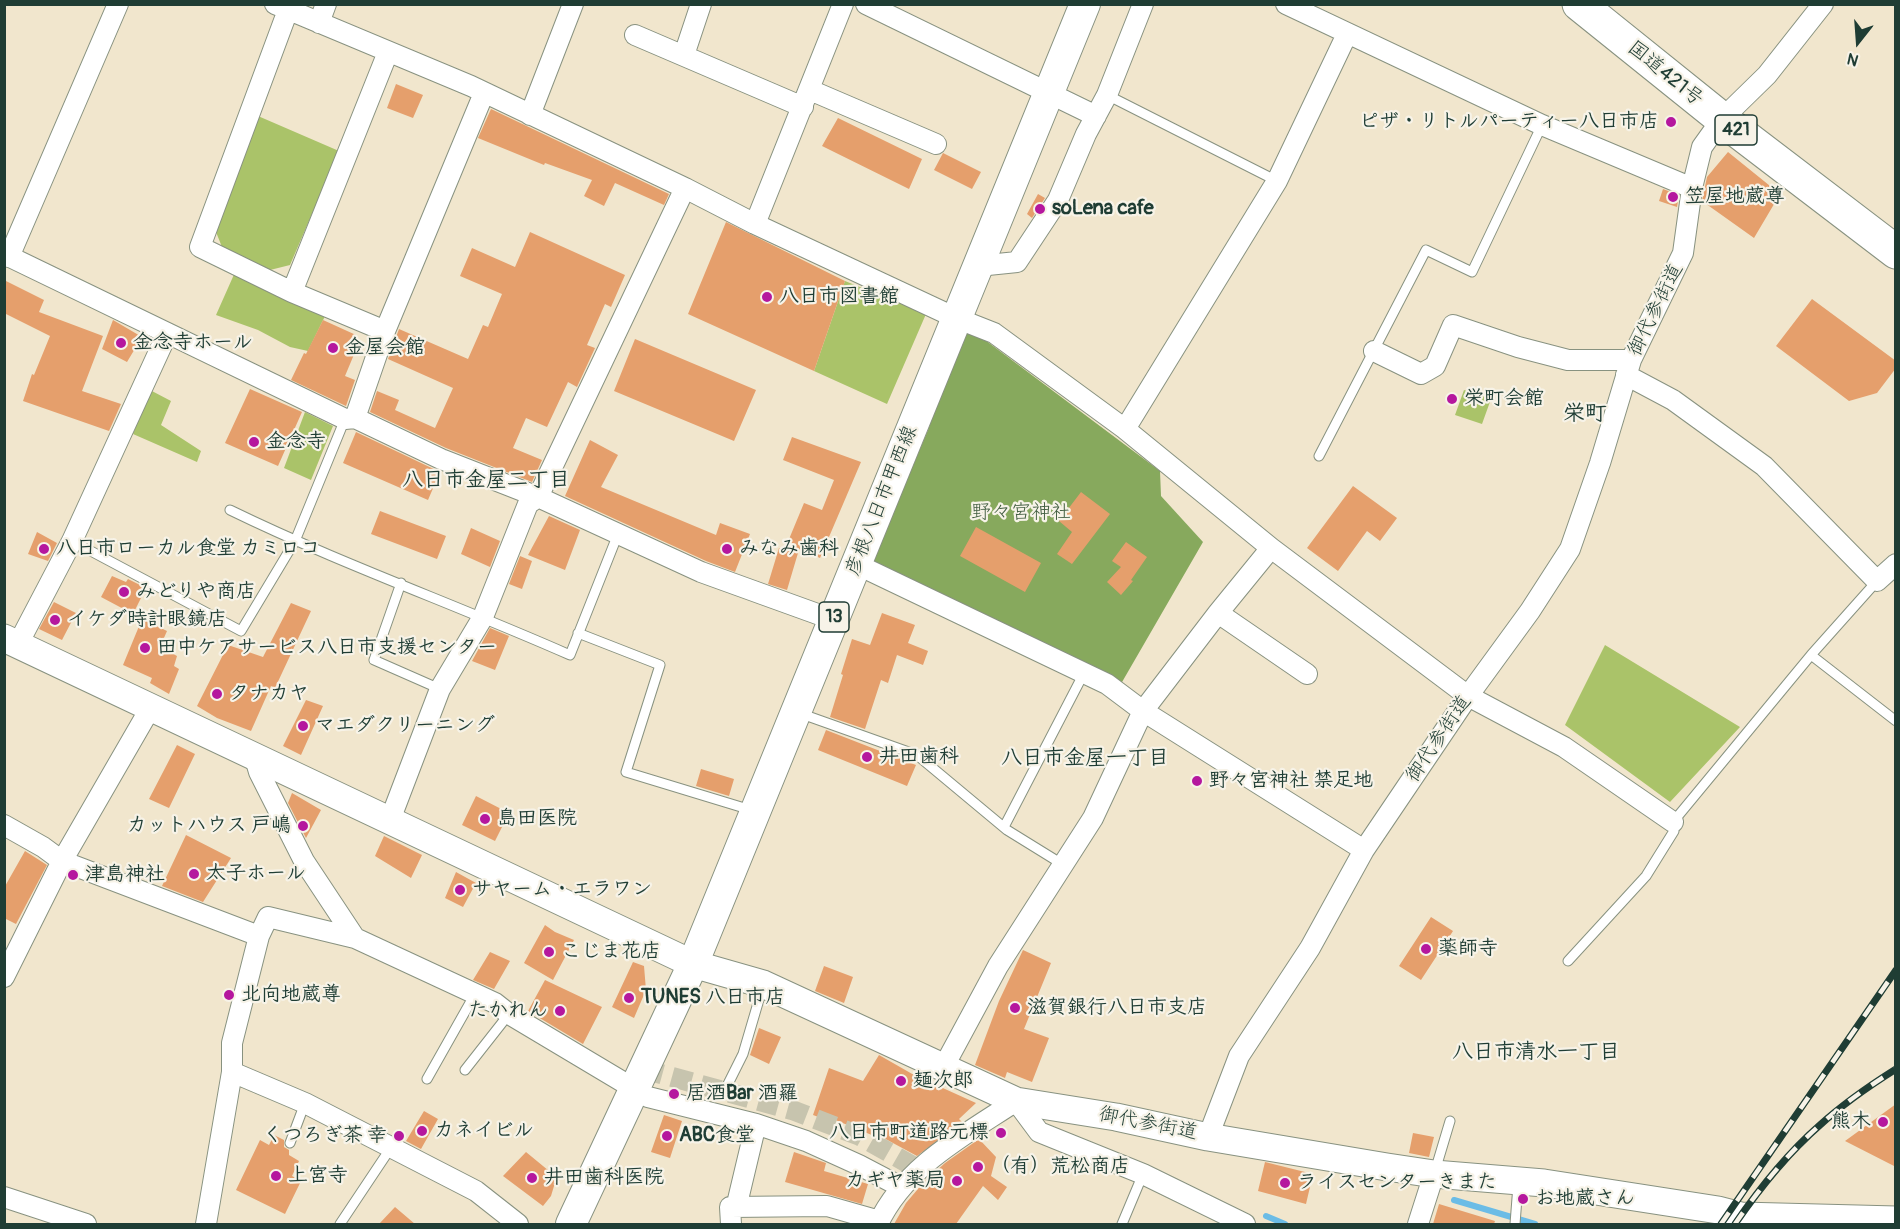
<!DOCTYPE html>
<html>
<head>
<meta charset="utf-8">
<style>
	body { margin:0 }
	#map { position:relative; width:1900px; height:1229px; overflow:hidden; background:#f1e6cd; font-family:Pangolin,sans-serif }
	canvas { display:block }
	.frame { position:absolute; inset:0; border:6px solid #1f3d34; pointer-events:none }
	.north { position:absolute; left:1828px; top:12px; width:60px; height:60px; -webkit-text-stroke:4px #f7f3e8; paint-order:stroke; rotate:197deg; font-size:16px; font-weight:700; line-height:24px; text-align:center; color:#1f3d34 }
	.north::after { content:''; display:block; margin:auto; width:21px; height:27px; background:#1f3d34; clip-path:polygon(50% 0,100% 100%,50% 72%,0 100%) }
</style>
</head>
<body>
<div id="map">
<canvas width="1900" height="1229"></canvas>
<div class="frame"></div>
<div class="north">N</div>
</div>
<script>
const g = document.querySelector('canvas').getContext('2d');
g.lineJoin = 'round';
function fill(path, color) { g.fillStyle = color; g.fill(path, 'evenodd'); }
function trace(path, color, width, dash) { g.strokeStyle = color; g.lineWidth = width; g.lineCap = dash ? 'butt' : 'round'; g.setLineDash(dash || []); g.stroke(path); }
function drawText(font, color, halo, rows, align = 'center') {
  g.font = font + ' Pangolin,"Klee One",sans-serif'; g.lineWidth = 4.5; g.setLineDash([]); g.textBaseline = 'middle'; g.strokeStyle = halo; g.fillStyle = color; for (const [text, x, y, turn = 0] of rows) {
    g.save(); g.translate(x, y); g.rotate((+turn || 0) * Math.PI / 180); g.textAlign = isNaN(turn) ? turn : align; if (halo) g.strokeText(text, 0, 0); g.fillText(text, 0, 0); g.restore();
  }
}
fill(new Path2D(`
	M 258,116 L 339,151 L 290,265 L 270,270 L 222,247 L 216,232 Z
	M 236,270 L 326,314 L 308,351 L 290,347 L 258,330 L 216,315 Z
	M 845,281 L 926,314 L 887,404 L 814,371 Z
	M 150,390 L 171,401 L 161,425 L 201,451 L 197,462 L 133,434 Z
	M 1464,390 L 1491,399 L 1482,424 L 1455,415 Z
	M 305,412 L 333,426 L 311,480 L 284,468 Z
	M 1605,645 L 1740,727 L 1670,802 L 1565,725 Z`), '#aac369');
fill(new Path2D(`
	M 965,325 L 1160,471 L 1161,496 L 1203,542 L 1118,689 L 869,570 L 928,430 Z`), '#87a95d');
trace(new Path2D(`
	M 1454,1200 L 1535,1224
	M 1266,1216 L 1285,1224`), '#6bbce6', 6);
fill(new Path2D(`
	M 396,84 L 423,95 L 413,118 L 387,108 Z
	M 491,109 L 669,194 L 664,205 L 615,183 L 604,206 L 584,196 L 592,180 L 545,163 L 544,165 L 478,138 Z
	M 838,118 L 922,159 L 909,189 L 822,146 Z
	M 1728,152 L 1780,194 L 1754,238 L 1702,201 L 1707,177 Z
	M 943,153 L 981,172 L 972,189 L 934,170 Z
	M 1663,189 L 1679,195 L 1677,207 L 1659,201 Z
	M 1038,194 L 1045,198 L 1032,218 L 1027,214 Z
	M 726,222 L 845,281 L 814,371 L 688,314 Z
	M 530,232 L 625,275 L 611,307 L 605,304 L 587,345 L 595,348 L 577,387 L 568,382 L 547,427 L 526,418 L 513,448 L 542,460 L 532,482 L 446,448 L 370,412 L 377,391 L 399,400 L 395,410 L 435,428 L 453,388 L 388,359 L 399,329 L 468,359 L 483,325 L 488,327 L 502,294 L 460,276 L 472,248 L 515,267 Z
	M 4,280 L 44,300 L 39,312 L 103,336 L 82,391 L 121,404 L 109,431 L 23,401 L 32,374 L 34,375 L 50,336 L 4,313 Z
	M 1812,299 L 1896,361 L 1896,368 L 1877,393 L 1849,401 L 1776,346 Z
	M 113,320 L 142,337 L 127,362 L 102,349 Z
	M 323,320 L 356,335 L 353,343 L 358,345 L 345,376 L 355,380 L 346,406 L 291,380 L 304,353 L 306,354 Z
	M 635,339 L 756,390 L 734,441 L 614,391 Z
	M 250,389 L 302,412 L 278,466 L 225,443 Z
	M 356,432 L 440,472 L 428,500 L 343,463 Z
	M 792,437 L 861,462 L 820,558 L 787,544 L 804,503 L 822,510 L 834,480 L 783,460 Z
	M 590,440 L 618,455 L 601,487 L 716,535 L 720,523 L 750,534 L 735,572 L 706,561 L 565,496 Z
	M 1353,486 L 1397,518 L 1380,541 L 1367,531 L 1338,571 L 1307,548 Z
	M 1081,492 L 1110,514 L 1072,564 L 1057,554 L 1072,532 L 1059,521 Z
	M 380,511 L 446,536 L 437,559 L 371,534 Z
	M 549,516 L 580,530 L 565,570 L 528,555 Z
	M 976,527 L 1041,563 L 1025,592 L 960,556 Z
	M 471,528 L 500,541 L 490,567 L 461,554 Z
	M 37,532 L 57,543 L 48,561 L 28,554 Z
	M 1126,542 L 1147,557 L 1131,580 L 1133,581 L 1121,595 L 1107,582 L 1121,567 L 1112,561 Z
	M 779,548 L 798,553 L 787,590 L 768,584 Z
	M 520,556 L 532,561 L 522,589 L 509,584 Z
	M 112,576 L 126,582 L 128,579 L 146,588 L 133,614 L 101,597 Z
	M 54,602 L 76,613 L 62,640 L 39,629 Z
	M 291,603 L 311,611 L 275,688 L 271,686 L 251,731 L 217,718 L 197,706 L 228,645 L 263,657 Z
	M 882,613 L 915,625 L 908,643 L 928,651 L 923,665 L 897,655 L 888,683 L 881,680 L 865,729 L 830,717 L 843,675 L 841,674 L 852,639 L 870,645 Z
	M 142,619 L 167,631 L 160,647 L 177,656 L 174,666 L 179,669 L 169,694 L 150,683 L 152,678 L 123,665 Z
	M 490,628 L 509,636 L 495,670 L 472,661 Z
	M 306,700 L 323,706 L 301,755 L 283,746 Z
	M 826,730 L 916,765 L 907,786 L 818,750 Z
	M 177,745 L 195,754 L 169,808 L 149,799 Z
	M 701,769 L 734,779 L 729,796 L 696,786 Z
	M 292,793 L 321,810 L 306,838 L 288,803 Z
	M 476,796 L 509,813 L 495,841 L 462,825 Z
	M 186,835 L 231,858 L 203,902 L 162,886 Z
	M 384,836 L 422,855 L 411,878 L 375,856 Z
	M 25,851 L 47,865 L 16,924 L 4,918 L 4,888 Z
	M 456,872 L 476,883 L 463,907 L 445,898 Z
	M 1431,917 L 1453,931 L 1421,980 L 1399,966 Z
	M 545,925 L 555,932 L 574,940 L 553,980 L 524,963 Z
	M 1023,950 L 1051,963 L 1024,1029 L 1049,1038 L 1032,1082 L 1007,1072 L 1005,1078 L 975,1065 L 999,1001 Z
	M 490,952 L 510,961 L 494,989 L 473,980 Z
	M 633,962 L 644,966 L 646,990 L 634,1018 L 612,1007 Z
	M 824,966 L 853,977 L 844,1003 L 815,991 Z
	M 545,980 L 602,1007 L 583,1044 L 528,1011 Z
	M 759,1028 L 781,1037 L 769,1064 L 750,1055 Z
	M 879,1055 L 914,1075 L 976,1103 L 959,1119 L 962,1122 L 917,1156 L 880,1136 L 879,1138 L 833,1119 L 832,1122 L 813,1115 L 829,1068 L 863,1081 Z
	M 1896,1104 L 1896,1167 L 1845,1141 Z
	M 424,1111 L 438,1119 L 421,1149 L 406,1141 Z
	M 664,1115 L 682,1121 L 670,1158 L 651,1152 Z
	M 1413,1133 L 1434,1137 L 1429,1157 L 1409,1153 Z
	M 274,1135 L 284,1140 L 284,1147 L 289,1150 L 289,1155 L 299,1161 L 292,1176 L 301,1181 L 285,1214 L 236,1190 L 260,1140 L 269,1145 Z
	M 979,1139 L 996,1157 L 991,1176 L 1007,1187 L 998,1200 L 983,1186 L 956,1224 L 894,1224 L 906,1203 L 923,1183 L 945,1163 Z
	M 526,1152 L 560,1180 L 554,1186 L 551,1196 L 543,1206 L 503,1176 Z
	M 794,1152 L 826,1163 L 824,1171 L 868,1184 L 862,1204 L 785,1182 Z
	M 1265,1162 L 1313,1174 L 1306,1204 L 1258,1191 Z
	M 1439,1204 L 1495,1221 L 1494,1224 L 1433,1224 Z
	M 395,1207 L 415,1224 L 379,1224 Z`), '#e59f6c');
trace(new Path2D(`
	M 643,1069 L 792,1110 L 860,1136 L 918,1169`), '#c7c4ae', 20, [20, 10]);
const lane = new Path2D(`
	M 1107,95 L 1277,181
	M 1319,456 L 1426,250 L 1472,272 L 1542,125
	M 230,510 C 341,564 457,605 570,655 L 618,534
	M 72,541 L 241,631 L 295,541 L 345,419
	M 401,583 L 374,660 L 440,689
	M 578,633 L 660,665 L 626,772 L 751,810
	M 1811,655 L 1896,721
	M 799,713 L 917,755 L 1007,830 L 1062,864
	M 1004,827 L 1084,673
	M 1568,961 L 1646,876 L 1674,831 L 1673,822 L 1811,655 L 1877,581
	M 465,1070 L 509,1014
	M 427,1079 L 475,994
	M 725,1090 L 743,1054 L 763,986
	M 290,1143 L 305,1103
	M 1435,1171 L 1450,1121
	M 340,1224 L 392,1146
	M 1122,1224 L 1143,1174
	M 1515,1224 L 1518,1185`);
const street = new Path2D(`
	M 275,4 L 471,86 L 685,188 L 755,224 L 956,318 L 994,333 L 1125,429 L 1271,548 L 1468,696 L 1564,747 L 1673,822
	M 866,4 L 1096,116
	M 1286,4 L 1542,125 L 1692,188
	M 288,10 L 200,247 L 292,292 L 385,331
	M 319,23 L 326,4
	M 635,35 L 803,107
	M 684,55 L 701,4
	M 810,90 L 936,144
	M 530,115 L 573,4
	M 755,224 L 843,4
	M 4,254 L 345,419 L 355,418 L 441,459 L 538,497 L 701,572 L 834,620
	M 9,257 L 118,4
	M 978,266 L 1017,262 L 1058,200 L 1086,134 L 1107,95 L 1143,4
	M 292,292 L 388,52
	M 1374,351 L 1421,374 L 1435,366 L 1453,325 L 1518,347 L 1568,360 L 1631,360
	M 1626,375 L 1673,400 L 1764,466 L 1877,581 L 1896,564
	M 355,418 L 385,331 L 484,93
	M 1125,429 L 1277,181 L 1347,34
	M 856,564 L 1107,684 L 1143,711 L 1364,850
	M 1218,613 L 1307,674
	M 18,644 L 72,541 L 167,334
	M 254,755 L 259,772 L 304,861 L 355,938
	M 390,820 L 440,689 L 483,617 L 528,504 L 538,497 L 685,188
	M 4,825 L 43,847 L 62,861 L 259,936
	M 4,977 L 62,861 L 151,707
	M 943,1068 L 998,966 L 1093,818 L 1143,711 L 1218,613 L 1271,548
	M 232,1072 L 305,1103 L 476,1191 L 518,1224
	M 1208,1137 L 1239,1056 L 1310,948 L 1364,850 L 1468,696 L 1530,611 L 1570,549 L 1600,463 L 1631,360 L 1683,253 L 1692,188 L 1702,147 L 1722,119 L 1767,75 L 1823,4
	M 4,1197 L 86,1224
	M 736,1208 L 756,1124
	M 206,1224 L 232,1072 L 232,1043 L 259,936 L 268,917 L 355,938 L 495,1003 L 509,1014 L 648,1097 L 756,1124 L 806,1141 L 859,1165 L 901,1187
	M 731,1224 L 730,1207 L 827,1206 L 880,1221
	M 878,1224 C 905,1166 965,1135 1016,1101 L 1039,1132 L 1143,1174 L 1245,1224
	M 1418,1224 L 1434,1174`);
const secondary = new Path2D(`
	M 4,638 L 693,964 L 763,984 L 1016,1101 L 1116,1117 L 1208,1137 L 1387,1167 L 1434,1174 L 1544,1183 L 1718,1210 L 1741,1216 L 1896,1220`);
const primary = new Path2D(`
	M 571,1224 L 693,964 L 1085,4`);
const highway = new Path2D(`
	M 1579,4 L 1727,123 L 1896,252`);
trace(lane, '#889280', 11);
trace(street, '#889280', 22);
trace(secondary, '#889280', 29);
trace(primary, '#889280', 32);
trace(highway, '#889280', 35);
trace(lane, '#fff', 9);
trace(street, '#fff', 20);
trace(secondary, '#fff', 27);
trace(primary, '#fff', 30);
trace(highway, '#fff', 33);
const rail = new Path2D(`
	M 1721,1224 L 1896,970
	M 1735,1224 C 1759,1189 1788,1153 1820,1125 C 1843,1104 1869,1086 1896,1069`);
trace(rail, '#1f3d34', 7);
trace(rail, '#f7f3e8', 4.5, [14]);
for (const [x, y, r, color] of [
	[1671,122,6,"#b5179e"],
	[1673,197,6,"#b5179e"],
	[1040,209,6,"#b5179e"],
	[767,297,6,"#b5179e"],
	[121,343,6,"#b5179e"],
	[333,348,6,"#b5179e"],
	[1452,399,6,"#b5179e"],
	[254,442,6,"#b5179e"],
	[44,549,6,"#b5179e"],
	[727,549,6,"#b5179e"],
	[124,592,6,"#b5179e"],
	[55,620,6,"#b5179e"],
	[145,648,6,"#b5179e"],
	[217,694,6,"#b5179e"],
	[303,726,6,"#b5179e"],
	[867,757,6,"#b5179e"],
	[1197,781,6,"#b5179e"],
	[485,819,6,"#b5179e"],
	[303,826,6,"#b5179e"],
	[194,874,6,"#b5179e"],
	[73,875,6,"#b5179e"],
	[460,890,6,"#b5179e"],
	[1426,949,6,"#b5179e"],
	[549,952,6,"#b5179e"],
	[229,995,6,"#b5179e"],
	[629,998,6,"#b5179e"],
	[1015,1008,6,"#b5179e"],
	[560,1011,6,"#b5179e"],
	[901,1081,6,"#b5179e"],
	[674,1094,6,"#b5179e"],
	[1883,1122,6,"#b5179e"],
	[422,1131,6,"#b5179e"],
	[1001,1133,6,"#b5179e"],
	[399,1136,6,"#b5179e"],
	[667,1136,6,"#b5179e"],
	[978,1167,6,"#b5179e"],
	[276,1176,6,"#b5179e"],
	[532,1178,6,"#b5179e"],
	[957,1181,6,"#b5179e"],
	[1285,1183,6,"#b5179e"],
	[1523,1199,6,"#b5179e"]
]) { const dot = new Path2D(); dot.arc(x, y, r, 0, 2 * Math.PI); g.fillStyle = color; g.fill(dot); trace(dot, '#f7f3e8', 2); }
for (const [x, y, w] of [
	[1736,130,42],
	[834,617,30]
]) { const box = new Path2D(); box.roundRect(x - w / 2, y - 15, w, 30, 4.5); g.fillStyle = '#f7f3e8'; g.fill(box); trace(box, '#1f3d34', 1.5); }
drawText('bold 18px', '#1f3d34', null, [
	["421",1736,130],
	["13",834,617]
]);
drawText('20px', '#1f3d34', '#f7f3e8', [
	["国道421号",1665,74,39],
	["御代参街道",1656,310,-64],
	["彦根八日市甲西線",882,501,-68],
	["御代参街道",1439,739,-56],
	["御代参街道",1148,1124,11]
]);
drawText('bold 20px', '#1f3d34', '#f7f3e8', [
	["ピザ・リトルパーティー八日市店",1659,122,"right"],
	["笠屋地蔵尊",1685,197],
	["soLena cafe",1052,209],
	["八日市図書館",779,297],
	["金念寺ホール",133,343],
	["金屋会館",345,348],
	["栄町会館",1464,399],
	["金念寺",266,442],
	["八日市ローカル食堂 カミロコ",56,549],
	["みなみ歯科",739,549],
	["みどりや商店",136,592],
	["イケダ時計眼鏡店",67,620],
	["田中ケアサービス八日市支援センター",157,648],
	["タナカヤ",229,694],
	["マエダクリーニング",315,726],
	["井田歯科",879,757],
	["野々宮神社 禁足地",1209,781],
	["島田医院",497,819],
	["カットハウス 戸嶋",291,826,"right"],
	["太子ホール",206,874],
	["津島神社",85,875],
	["サヤーム・エラワン",472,890],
	["薬師寺",1438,949],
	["こじま花店",561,952],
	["北向地蔵尊",241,995],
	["TUNES 八日市店",641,998],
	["滋賀銀行八日市支店",1027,1008],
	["たかれん",548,1011,"right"],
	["麺次郎",913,1081],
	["居酒Bar 酒羅",686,1094],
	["熊木",1871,1122,"right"],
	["カネイビル",434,1131],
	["八日市町道路元標",989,1133,"right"],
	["くつろぎ茶 幸",387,1136,"right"],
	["ABC食堂",679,1136],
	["（有）荒松商店",990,1167],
	["上宮寺",288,1176],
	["井田歯科医院",544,1178],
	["カギヤ薬局",945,1181,"right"],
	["ライスセンターきまた",1297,1183],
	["お地蔵さん",1535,1199]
], 'left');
drawText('20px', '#425e41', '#f7f3e8', [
	["野々宮神社",1021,513]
]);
drawText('bold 21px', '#1f3d34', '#f7f3e8', [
	["八日市金屋二丁目",486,481],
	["八日市金屋一丁目",1085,759],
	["八日市清水一丁目",1536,1053]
]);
drawText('bold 22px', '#1f3d34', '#f7f3e8', [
	["栄町",1585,414]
]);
</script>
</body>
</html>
